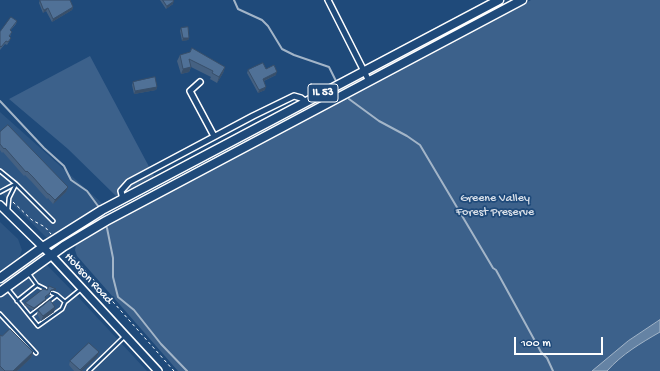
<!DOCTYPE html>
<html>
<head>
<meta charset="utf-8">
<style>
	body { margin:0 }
	#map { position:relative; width:660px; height:371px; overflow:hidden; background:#1f4a7a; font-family:"Gochi Hand",sans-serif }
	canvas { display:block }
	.scale { position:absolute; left:514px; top:337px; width:89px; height:18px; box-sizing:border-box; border:2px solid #fff; border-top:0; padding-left:5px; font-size:12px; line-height:14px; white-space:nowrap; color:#fff; -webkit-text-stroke:3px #1f4a7a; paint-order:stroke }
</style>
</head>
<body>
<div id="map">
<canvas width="660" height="371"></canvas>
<div class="scale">100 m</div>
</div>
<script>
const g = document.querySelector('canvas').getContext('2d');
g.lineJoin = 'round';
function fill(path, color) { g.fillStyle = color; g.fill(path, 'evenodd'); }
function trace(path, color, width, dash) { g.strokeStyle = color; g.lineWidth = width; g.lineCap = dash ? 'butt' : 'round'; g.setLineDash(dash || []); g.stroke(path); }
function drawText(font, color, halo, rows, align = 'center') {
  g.font = font + ' "Gochi Hand",sans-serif'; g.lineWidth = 3.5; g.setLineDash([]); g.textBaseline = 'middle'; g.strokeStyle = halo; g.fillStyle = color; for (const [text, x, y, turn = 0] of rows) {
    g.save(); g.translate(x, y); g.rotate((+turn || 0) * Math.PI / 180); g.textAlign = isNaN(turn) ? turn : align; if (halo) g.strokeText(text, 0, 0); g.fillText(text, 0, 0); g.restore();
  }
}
fill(new Path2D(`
	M 0,112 L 104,205 L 47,238 L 0,192 Z
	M 0,222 L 18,239 L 22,250 L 19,258 L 0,272 Z
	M 47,265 L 81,300 L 147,371 L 0,371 L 0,298 Z`), '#2e5683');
fill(new Path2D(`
	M 531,0 L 660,0 L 660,371 L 178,371 L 77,256 L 75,250 L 76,245 L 80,241 L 145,204 Z
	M 90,56 L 154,176 L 116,196 L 68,149 L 9,99 Z`), '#3c618b');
const water = new Path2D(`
	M 660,320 L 660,332 C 641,343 622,354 607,371 L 592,371 L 628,341 Z`);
fill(water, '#6583a4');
trace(water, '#a3b5c8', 1);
trace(new Path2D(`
	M 234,0 L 238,9 L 262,20 L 268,26 L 282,49 L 294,55 L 329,67 L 336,81
	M 349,99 L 379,121 L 407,136 L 420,145 L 493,268 L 496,270 L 541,352 L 547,358 L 553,371
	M 0,101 L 44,148 L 64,166 L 71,180 L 87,191 L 98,206
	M 107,228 L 113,258 L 113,277 L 118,297 L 134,310 L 161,344 L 187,371`), '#a3b5c8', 2);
const lane = new Path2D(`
	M 0,171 L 16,184 L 53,221
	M 0,192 L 15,184
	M 8,210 L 9,198 L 16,184
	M 37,285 L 45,289
	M 8,289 L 38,326 L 62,309 L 65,302 L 81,289
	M 52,293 L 57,295
	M 17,301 L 37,285 L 29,274
	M 0,314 L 36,353
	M 30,316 L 57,295 L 65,302
	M 89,371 L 125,336`);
const street = new Path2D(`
	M 328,0 L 369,81
	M 200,82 L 190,91 L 214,136
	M 123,199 L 121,191 L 129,182 L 253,116 L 294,96 L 301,98 L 306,102`);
const secondary = new Path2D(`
	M 0,205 L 51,255 L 158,371`);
const primary = new Path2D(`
	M 0,278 L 43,247 L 102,210 L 499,0
	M 0,292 L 64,246 L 106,221 L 522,0`);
trace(lane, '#fff', 5.5);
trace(street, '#fff', 8);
trace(secondary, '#fff', 10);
trace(primary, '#fff', 11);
trace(new Path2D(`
	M 13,202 L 32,220 L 45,227 L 51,234
	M 69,252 L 174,371`), '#fff', 1, [3, 3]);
trace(lane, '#1f4a7a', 2.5);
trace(street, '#1f4a7a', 5);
trace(secondary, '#1f4a7a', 7);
trace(primary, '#1f4a7a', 8);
fill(new Path2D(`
	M 40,0 L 73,7 L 72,10 L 52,22 L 46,11 L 43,13 L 39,3 Z
	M 160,0 L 173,0 L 173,4 L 166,9 Z
	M 17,21 L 16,24 L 10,31 L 11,35 L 10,36 L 10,40 L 7,45 L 5,44 L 0,50 L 0,32 Z
	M 181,28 L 189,38 L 188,40 L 182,41 L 180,31 Z
	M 180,55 L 225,67 L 223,73 L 217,83 L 210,79 L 211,77 L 191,67 L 189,72 L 181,74 L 177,61 Z
	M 266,69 L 276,75 L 264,81 L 265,90 L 258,93 L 247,73 L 248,70 Z
	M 133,82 L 157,87 L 156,90 L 134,94 L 132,85 Z
	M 0,132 L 68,187 L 66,192 L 53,204 L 48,198 L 47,199 L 31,181 L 25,175 L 24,176 L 3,152 L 2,153 L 0,150 Z
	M 43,289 L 56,289 L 55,290 L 50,291 L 50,294 L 45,298 L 46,300 L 33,310 L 24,305 L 25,303 Z
	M 55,307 L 54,312 L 41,321 L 37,314 L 38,310 Z
	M 0,335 L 2,336 L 33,352 L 31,358 L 17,371 L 0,371 Z
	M 99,352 L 97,357 L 82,371 L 74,371 L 69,365 L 70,361 Z`), '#456182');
fill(new Path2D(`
	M 174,1 L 173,4 L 166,9 L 167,6 Z
	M 73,7 L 72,10 L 52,22 L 53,19 Z
	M 48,8 L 46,11 L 43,13 L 44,10 Z
	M 183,38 L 189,38 L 188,40 L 182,41 Z
	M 191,67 L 189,72 L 181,74 L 183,69 Z
	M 225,67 L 223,73 L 217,83 L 219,77 Z
	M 277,72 L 276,75 L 261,82 L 263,79 Z
	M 157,87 L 156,90 L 134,94 L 135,91 Z
	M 266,87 L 265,90 L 258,93 L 259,90 Z
	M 68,187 L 66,192 L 53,204 L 55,200 Z
	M 56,289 L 55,290 L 50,291 L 51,290 Z
	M 46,299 L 46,300 L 33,310 L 34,308 Z
	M 55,307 L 54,312 L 41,321 L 43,316 Z
	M 33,352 L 31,358 L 17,371 L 13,371 Z
	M 99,352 L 97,357 L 82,371 L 80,371 Z`), '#384f6a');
const building = new Path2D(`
	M 40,0 L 70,0 L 73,7 L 53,19 L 48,8 L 44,10 Z
	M 163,0 L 173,0 L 174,1 L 167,6 Z
	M 11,17 L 17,21 L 10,30 L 12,32 L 9,36 L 11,38 L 8,42 L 6,41 L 1,47 L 0,46 L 0,32 Z
	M 188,27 L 189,38 L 183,38 L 181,28 Z
	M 192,48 L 225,67 L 219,77 L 212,73 L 213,71 L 189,59 L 191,67 L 183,69 L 180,55 L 190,52 Z
	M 263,63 L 266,69 L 274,65 L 277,72 L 263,79 L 266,87 L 259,90 L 248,70 Z
	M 155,77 L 157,87 L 135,91 L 133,82 Z
	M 8,125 L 68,187 L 55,200 L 49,194 L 48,194 L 33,177 L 27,171 L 26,172 L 5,148 L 4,149 L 0,144 L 0,132 Z
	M 49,286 L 56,289 L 51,290 L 50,293 L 45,297 L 46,299 L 34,308 L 25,303 L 43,289 L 47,290 Z
	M 50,300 L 55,307 L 43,316 L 38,310 Z
	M 10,329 L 33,352 L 13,371 L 5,371 L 0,366 L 0,335 L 2,336 Z
	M 89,343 L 99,352 L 80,370 L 70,361 Z`);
fill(building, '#507197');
trace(building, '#384f6a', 1);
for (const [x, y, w] of [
	[323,93,30]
]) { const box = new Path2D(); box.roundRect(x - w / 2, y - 9, w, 18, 3); g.fillStyle = '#1f4a7a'; g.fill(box); trace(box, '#fff', 1); }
drawText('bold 11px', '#fff', null, [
	["IL 53",323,93]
]);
drawText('12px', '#d8dfe8', '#1f4a7a', [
	["Greene Valley",495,199],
	["Forest Preserve",495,213]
]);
drawText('12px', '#fff', '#1f4a7a', [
	["Hobson Road",88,279,47]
]);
</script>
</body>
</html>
